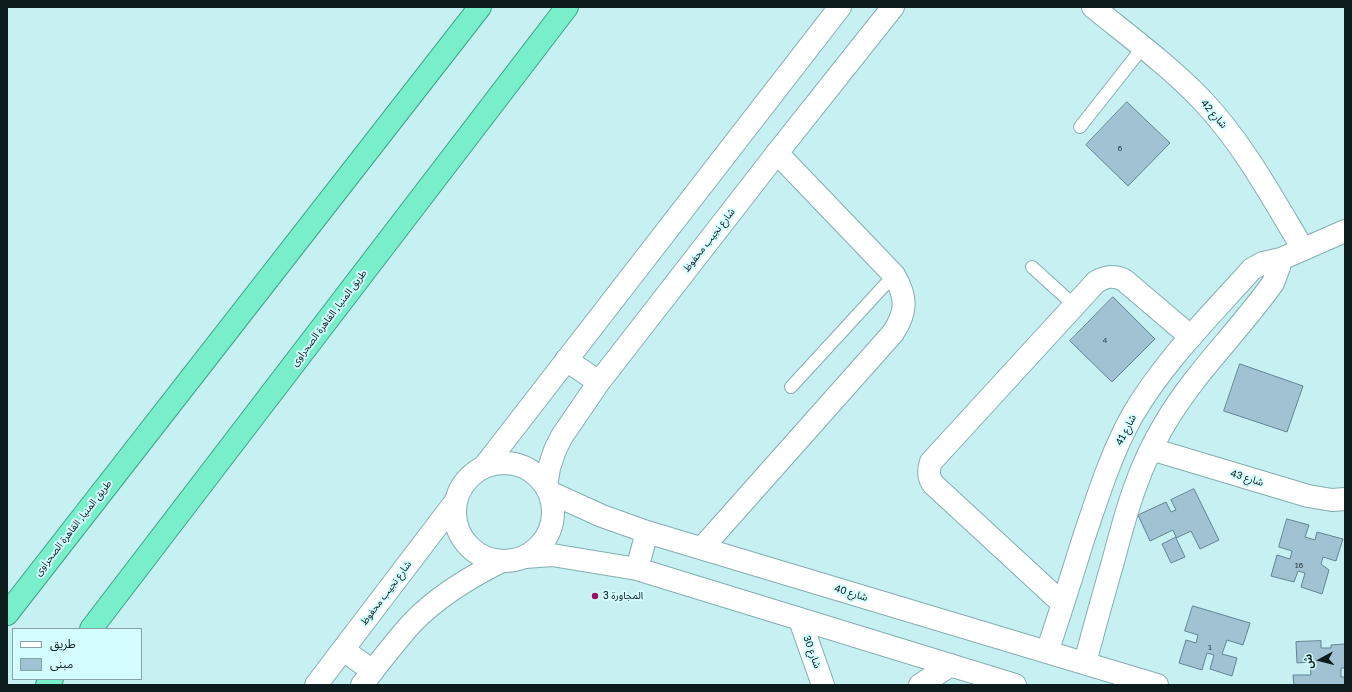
<!DOCTYPE html>
<html>
<head>
<meta charset="utf-8">
<style>
	body { margin:0 }
	#map { position:relative; width:1352px; height:692px; overflow:hidden; background:#c6f0f2; font-family:"Golos Text","Noto Sans Arabic",sans-serif }
	canvas { display:block }
	.frame { position:absolute; inset:0; border:8px solid #0c1c1c; pointer-events:none }
	.legend { position:absolute; left:12px; top:628px; width:130px; height:52px; box-sizing:border-box; background:#d3fdff; border:1px solid #83a3a4; margin:0; padding:5px 7px; list-style:none; font-size:12px; color:#0c1c1c }
	.legend li { display:flex; align-items:center; gap:8px; height:20px }
	.legend b { width:20px; border:1px solid #83a3a4 }
	.north { position:absolute; left:1300px; top:640px; width:40px; height:40px; -webkit-text-stroke:3px #d3fdff; paint-order:stroke; rotate:263deg; font-size:11px; font-weight:700; line-height:16px; text-align:center; color:#0c1c1c }
	.north::after { content:''; display:block; margin:auto; width:14px; height:18px; background:#0c1c1c; clip-path:polygon(50% 0,100% 100%,50% 72%,0 100%) }
</style>
</head>
<body>
<div id="map">
<canvas width="1352" height="692"></canvas>
<div class="frame"></div>
<ul class="legend">
<li><b style="height:5px;background:#fff"></b>طريق</li>
<li><b style="height:11px;background:#a1c2d3"></b>مبنى</li>
</ul>
<div class="north">ش</div>
</div>
<script>
const g = document.querySelector('canvas').getContext('2d');
g.lineJoin = 'round';
function fill(path, color) { g.fillStyle = color; g.fill(path, 'evenodd'); }
function trace(path, color, width, dash) { g.strokeStyle = color; g.lineWidth = width; g.lineCap = dash ? 'butt' : 'round'; g.setLineDash(dash || []); g.stroke(path); }
function drawText(font, color, halo, rows, align = 'center') {
  g.font = font + ' "Golos Text","Noto Sans Arabic",sans-serif'; g.lineWidth = 4; g.setLineDash([]); g.textBaseline = 'middle'; g.strokeStyle = halo; g.fillStyle = color; for (const [text, x, y, turn = 0] of rows) {
    g.save(); g.translate(x, y); g.rotate((+turn || 0) * Math.PI / 180); g.textAlign = isNaN(turn) ? turn : align; if (halo) g.strokeText(text, 0, 0); g.fillText(text, 0, 0); g.restore();
  }
}
const building = new Path2D(`
	M 1127,102 L 1170,143 L 1128,186 L 1086,145 Z
	M 1113,297 L 1155,339 L 1112,382 L 1070,341 Z
	M 1240,364 L 1303,386 L 1287,432 L 1224,411 Z
	M 1194,489 L 1219,540 L 1200,549 L 1191,531 L 1176,538 L 1185,557 L 1171,563 L 1162,544 L 1176,537 L 1173,530 L 1150,541 L 1138,515 L 1166,502 L 1171,512 L 1176,510 L 1171,500 Z
	M 1287,519 L 1309,525 L 1305,537 L 1315,540 L 1317,532 L 1343,539 L 1336,561 L 1323,557 L 1321,564 L 1329,570 L 1322,594 L 1301,587 L 1305,573 L 1298,571 L 1294,582 L 1271,576 L 1277,555 L 1290,559 L 1292,551 L 1279,547 Z
	M 1193,606 L 1250,623 L 1243,645 L 1227,640 L 1222,654 L 1237,658 L 1232,676 L 1210,669 L 1214,655 L 1207,653 L 1202,670 L 1179,663 L 1186,640 L 1196,643 L 1198,635 L 1185,631 Z
	M 1321,641 L 1321,648 L 1331,648 L 1331,645 L 1345,644 L 1345,668 L 1341,668 L 1341,677 L 1345,677 L 1345,685 L 1294,685 L 1293,675 L 1311,675 L 1310,662 L 1297,663 L 1296,642 Z`);
fill(building, '#a1c2d3');
trace(building, '#638393', 1);
const service = new Path2D(`
	M 1080,127 L 1143,47
	M 1032,267 L 1075,306
	M 791,387 L 894,275`);
const minor = new Path2D(`
	M 1093,7 C 1130,37 1168,65 1201,99 C 1243,143 1272,197 1303,249
	M 1151,449 L 1308,496 L 1332,500 L 1345,499
	M 549,492 L 602,516 L 647,532 L 1157,685
	M 702,548 L 893,333 C 907,312 907,297 894,275 L 777,153
	M 525,557 L 552,555 L 637,569 L 1015,685
	M 637,569 L 647,532
	M 1063,604 L 934,485 C 928,478 928,471 931,462 L 1096,282 C 1106,276 1114,275 1124,280 L 1191,337
	M 800,620 L 823,685
	M 1047,652 C 1060,614 1072,575 1084,537 C 1098,496 1111,454 1132,416 C 1164,361 1210,316 1252,269 L 1263,263 L 1281,259 L 1345,231
	M 1085,663 C 1094,628 1104,593 1114,558 C 1126,512 1139,466 1164,425 C 1194,373 1239,331 1273,283 L 1279,267 L 1281,259
	M 920,685 L 951,665`);
const tertiary = new Path2D(`
	M 566,360 L 599,382
	M455 512a49 49 0 1 1 98 0a49 49 0 1 1-98 0Z
	M 483,468 L 840,7
	M 546,486 L 549,468 L 555,450 L 562,436 L 599,382 L 777,153 L 893,7
	M 343,650 L 373,671
	M 316,685 L 456,501
	M 362,685 C 378,664 394,643 412,623 C 437,597 468,578 500,562`);
const trunk = new Path2D(`
	M 7,614 L 480,7
	M 91,629 L 567,7
	M 47,685 L 52,679`);
trace(service, '#84adaf', 14);
trace(minor, '#84adaf', 24);
trace(tertiary, '#84adaf', 24);
trace(trunk, '#3da185', 24);
trace(service, '#fff', 12);
trace(minor, '#fff', 22);
trace(tertiary, '#fff', 22);
trace(trunk, '#78eecb', 22);
for (const [x, y, r, color] of [
	[595,596,4,"#981166"]
]) { const dot = new Path2D(); dot.arc(x, y, r, 0, 2 * Math.PI); g.fillStyle = color; g.fill(dot); trace(dot, '#d3fdff', 1.5); }
drawText('8px', '#31464a', null, [
	["6",1120,148],
	["4",1105,340],
	["16",1299,565],
	["1",1210,647]
]);
drawText('10px', '#0c1c1c', '#d3fdff', [
	["شارع 42",1214,114,49],
	["شارع نجيب محفوظ",709,240,-52],
	["طريق المنيا, القاهرة الصحراوى",329,318,-53],
	["شارع 41",1126,430,-63],
	["شارع 43",1247,478,17],
	["طريق المنيا, القاهرة الصحراوى",73,528,-52],
	["شارع نجيب محفوظ",386,593,-53],
	["شارع 40",851,593,17],
	["شارع 30",812,652,70]
]);
drawText('10px', '#0c1c1c', '#d3fdff', [
	["المجاورة 3",603,596]
], 'left');
</script>
</body>
</html>
